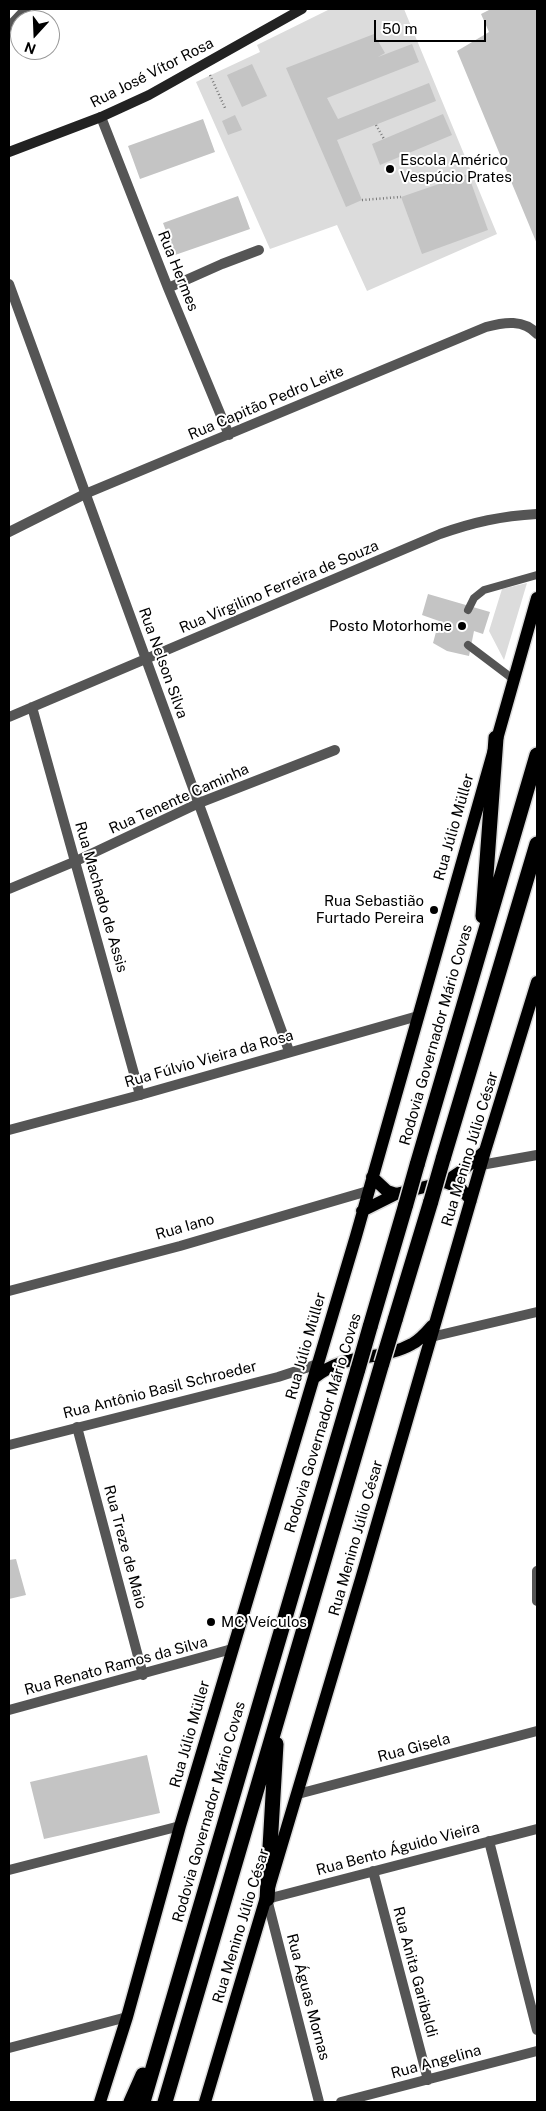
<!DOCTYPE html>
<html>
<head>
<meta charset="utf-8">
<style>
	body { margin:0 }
	#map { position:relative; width:546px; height:2111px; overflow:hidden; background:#fff; font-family:"Public Sans",sans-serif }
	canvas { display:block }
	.frame { position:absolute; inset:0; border:10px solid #000; pointer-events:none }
	.north { position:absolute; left:10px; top:10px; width:50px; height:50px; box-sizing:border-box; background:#fff; border:1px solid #999; border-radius:50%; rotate:200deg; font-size:14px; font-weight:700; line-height:20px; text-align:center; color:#000 }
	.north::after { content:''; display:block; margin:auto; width:18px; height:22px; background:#000; clip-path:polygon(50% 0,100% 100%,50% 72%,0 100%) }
	.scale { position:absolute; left:374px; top:20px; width:112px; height:22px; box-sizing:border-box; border:2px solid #000; border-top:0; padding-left:6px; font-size:15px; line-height:18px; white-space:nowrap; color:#000; -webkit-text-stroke:4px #fff; paint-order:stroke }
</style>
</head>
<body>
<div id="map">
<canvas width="546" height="2111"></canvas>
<div class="frame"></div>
<div class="north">N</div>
<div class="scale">50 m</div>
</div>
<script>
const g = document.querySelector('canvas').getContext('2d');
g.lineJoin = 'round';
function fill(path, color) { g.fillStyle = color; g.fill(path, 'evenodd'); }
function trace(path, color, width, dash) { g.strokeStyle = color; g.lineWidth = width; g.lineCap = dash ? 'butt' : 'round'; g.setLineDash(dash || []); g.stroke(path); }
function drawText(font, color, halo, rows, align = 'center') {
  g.font = font + ' "Public Sans",sans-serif'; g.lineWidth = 4; g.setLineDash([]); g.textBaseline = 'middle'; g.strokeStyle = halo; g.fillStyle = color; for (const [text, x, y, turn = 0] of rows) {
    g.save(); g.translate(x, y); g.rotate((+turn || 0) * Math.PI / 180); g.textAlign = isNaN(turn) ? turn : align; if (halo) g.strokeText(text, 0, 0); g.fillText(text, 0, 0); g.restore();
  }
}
fill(new Path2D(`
	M 330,9 L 404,9 L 497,234 L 367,291 L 337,225 L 270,249 L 196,82 L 260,52 L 257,45 Z
	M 527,583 L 504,660 L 489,631 L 502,589 Z`), '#dcdcdc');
fill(new Path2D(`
	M 491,9 L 537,9 L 537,244 L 457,51 L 489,32 L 481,14 Z
	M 374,34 L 385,53 L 378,57 L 412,44 L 419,62 L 327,98 L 338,119 L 429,83 L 436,101 L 337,140 L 362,200 L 346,207 L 286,68 Z
	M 252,64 L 267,96 L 242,107 L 227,75 Z
	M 443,114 L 452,135 L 380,165 L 372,144 Z
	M 235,115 L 242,130 L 228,135 L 222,121 Z
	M 203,119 L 215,152 L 140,179 L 128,146 Z
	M 468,174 L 488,230 L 422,254 L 401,197 Z
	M 238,196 L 250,229 L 175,255 L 163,223 Z
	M 428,594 L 490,612 L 483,634 L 474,631 L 469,656 L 447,651 L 433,643 L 439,621 L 422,615 Z
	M 16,1559 L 26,1595 L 9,1599 L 9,1560 Z
	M 147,1755 L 160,1813 L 44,1839 L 30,1782 Z`), '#c4c4c4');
const primary = new Path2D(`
	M 372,1177 L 387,1191 L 396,1194
	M 445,1182 L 460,1188 L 471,1200
	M 362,1211 L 396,1194 L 445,1182 L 463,1170 L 485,1151
	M 314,1378 C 346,1351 380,1362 412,1344 C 420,1340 426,1333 432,1326
	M 100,2102 L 127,2017 L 180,1826 L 356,1236 L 537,598
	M 205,2102 L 361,1579 L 485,1151 L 537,982`);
const motorway = new Path2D(`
	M 483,916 L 496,738
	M 443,1159 L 537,844
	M 417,1165 L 537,755
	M 395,1320 L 431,1201
	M 370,1327 L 406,1204
	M 267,1899 L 276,1744
	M 131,2102 L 143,2075
	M 143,2102 L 358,1369
	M 165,2102 L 382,1363`);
trace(primary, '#dbdbdb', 15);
trace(motorway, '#dbdbdb', 18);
trace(new Path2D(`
	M 210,75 L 226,110
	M 376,125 L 384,139
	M 362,200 L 401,197`), '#777', 2.5, [1, 2.5]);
trace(new Path2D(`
	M 468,610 L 474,598 L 484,590 L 537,575
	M 468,645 L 513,679`), '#555', 8);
trace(new Path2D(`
	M 9,27 L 26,9
	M 101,117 L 168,288 L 229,435
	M 9,284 L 289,1051
	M 168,288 L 222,264 L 259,250
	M 9,532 L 85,494 L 486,327 C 504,322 524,319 537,334
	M 32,707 L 140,1095
	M 9,717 L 440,534 C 474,522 501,516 537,514
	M 9,889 L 76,861 L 199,803 L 335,750
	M 77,1427 L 143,1675
	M 537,1571 L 537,1601
	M 9,1710 L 232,1649
	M 298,1794 L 537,1731
	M 489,1841 L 537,2030
	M 9,1870 L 180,1826
	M 373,1871 L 428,2080
	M 9,2048 L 127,2017
	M 319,2102 L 267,1899 L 537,1829
	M 341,2102 L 537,2051`), '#555', 10);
trace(new Path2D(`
	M 9,1130 L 140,1095 L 418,1016
	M 481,1165 L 537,1155
	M 9,1291 L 180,1246 L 368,1191
	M 431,1337 L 537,1312
	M 9,1445 L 278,1377 L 318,1364`), '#555', 10);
trace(new Path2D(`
	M 9,152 L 101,117 L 149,95 L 302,9`), '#222', 10);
trace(primary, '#000', 12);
trace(motorway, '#000', 15);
const motorwayBridge = new Path2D(`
	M 431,1201 L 443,1159
	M 406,1204 L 417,1165
	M 382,1363 L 395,1320
	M 358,1369 L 370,1327`);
trace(motorwayBridge, '#dbdbdb', 18, []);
trace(motorwayBridge, '#000', 15);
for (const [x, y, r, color] of [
	[390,169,5,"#000"],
	[462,626,5,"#000"],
	[434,910,5,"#000"],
	[211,1622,5,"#000"]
]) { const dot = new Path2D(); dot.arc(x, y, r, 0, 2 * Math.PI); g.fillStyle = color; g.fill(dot); trace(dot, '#fff', 2); }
drawText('15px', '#000', '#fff', [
	["Rua José Vítor Rosa",152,73,-27],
	["Rua Hermes",178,271,68],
	["Rua Capitão Pedro Leite",266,403,-23],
	["Rua Virgilino Ferreira de Souza",279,587,-23],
	["Rua Nelson Silva",163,663,70],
	["Rua Tenente Caminha",179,799,-24],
	["Rua Júlio Müller",454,827,-74],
	["Rua Machado de Assis",101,897,74],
	["Rodovia Governador Mário Covas",436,1035,-74],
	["Rua Fúlvio Vieira da Rosa",209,1059,-16],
	["Rua Menino Júlio César",470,1149,-73],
	["Rua Iano",185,1227,-16],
	["Rua Júlio Müller",306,1346,-74],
	["Rua Antônio Basil Schroeder",160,1390,-14],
	["Rodovia Governador Mário Covas",323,1423,-73],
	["Rua Menino Júlio César",356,1538,-74],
	["Rua Treze de Maio",125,1547,75],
	["Rua Renato Ramos da Silva",116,1666,-15],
	["Rua Júlio Müller",190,1734,-74],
	["Rua Gisela",414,1748,-15],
	["Rodovia Governador Mário Covas",209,1812,-74],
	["Rua Bento Águido Vieira",398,1849,-15],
	["Rua Menino Júlio César",241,1926,-73],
	["Rua Anita Garibaldi",415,1972,75],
	["Rua Águas Mornas",308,1997,75],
	["Rua Angelina",436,2062,-15]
]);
drawText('15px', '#000', '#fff', [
	["Escola Américo",400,160],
	["Vespúcio Prates",400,177],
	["Posto Motorhome",452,626,"right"],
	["Rua Sebastião",424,901,"right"],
	["Furtado Pereira",424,918,"right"],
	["MC Veículos",221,1622]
], 'left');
</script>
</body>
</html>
